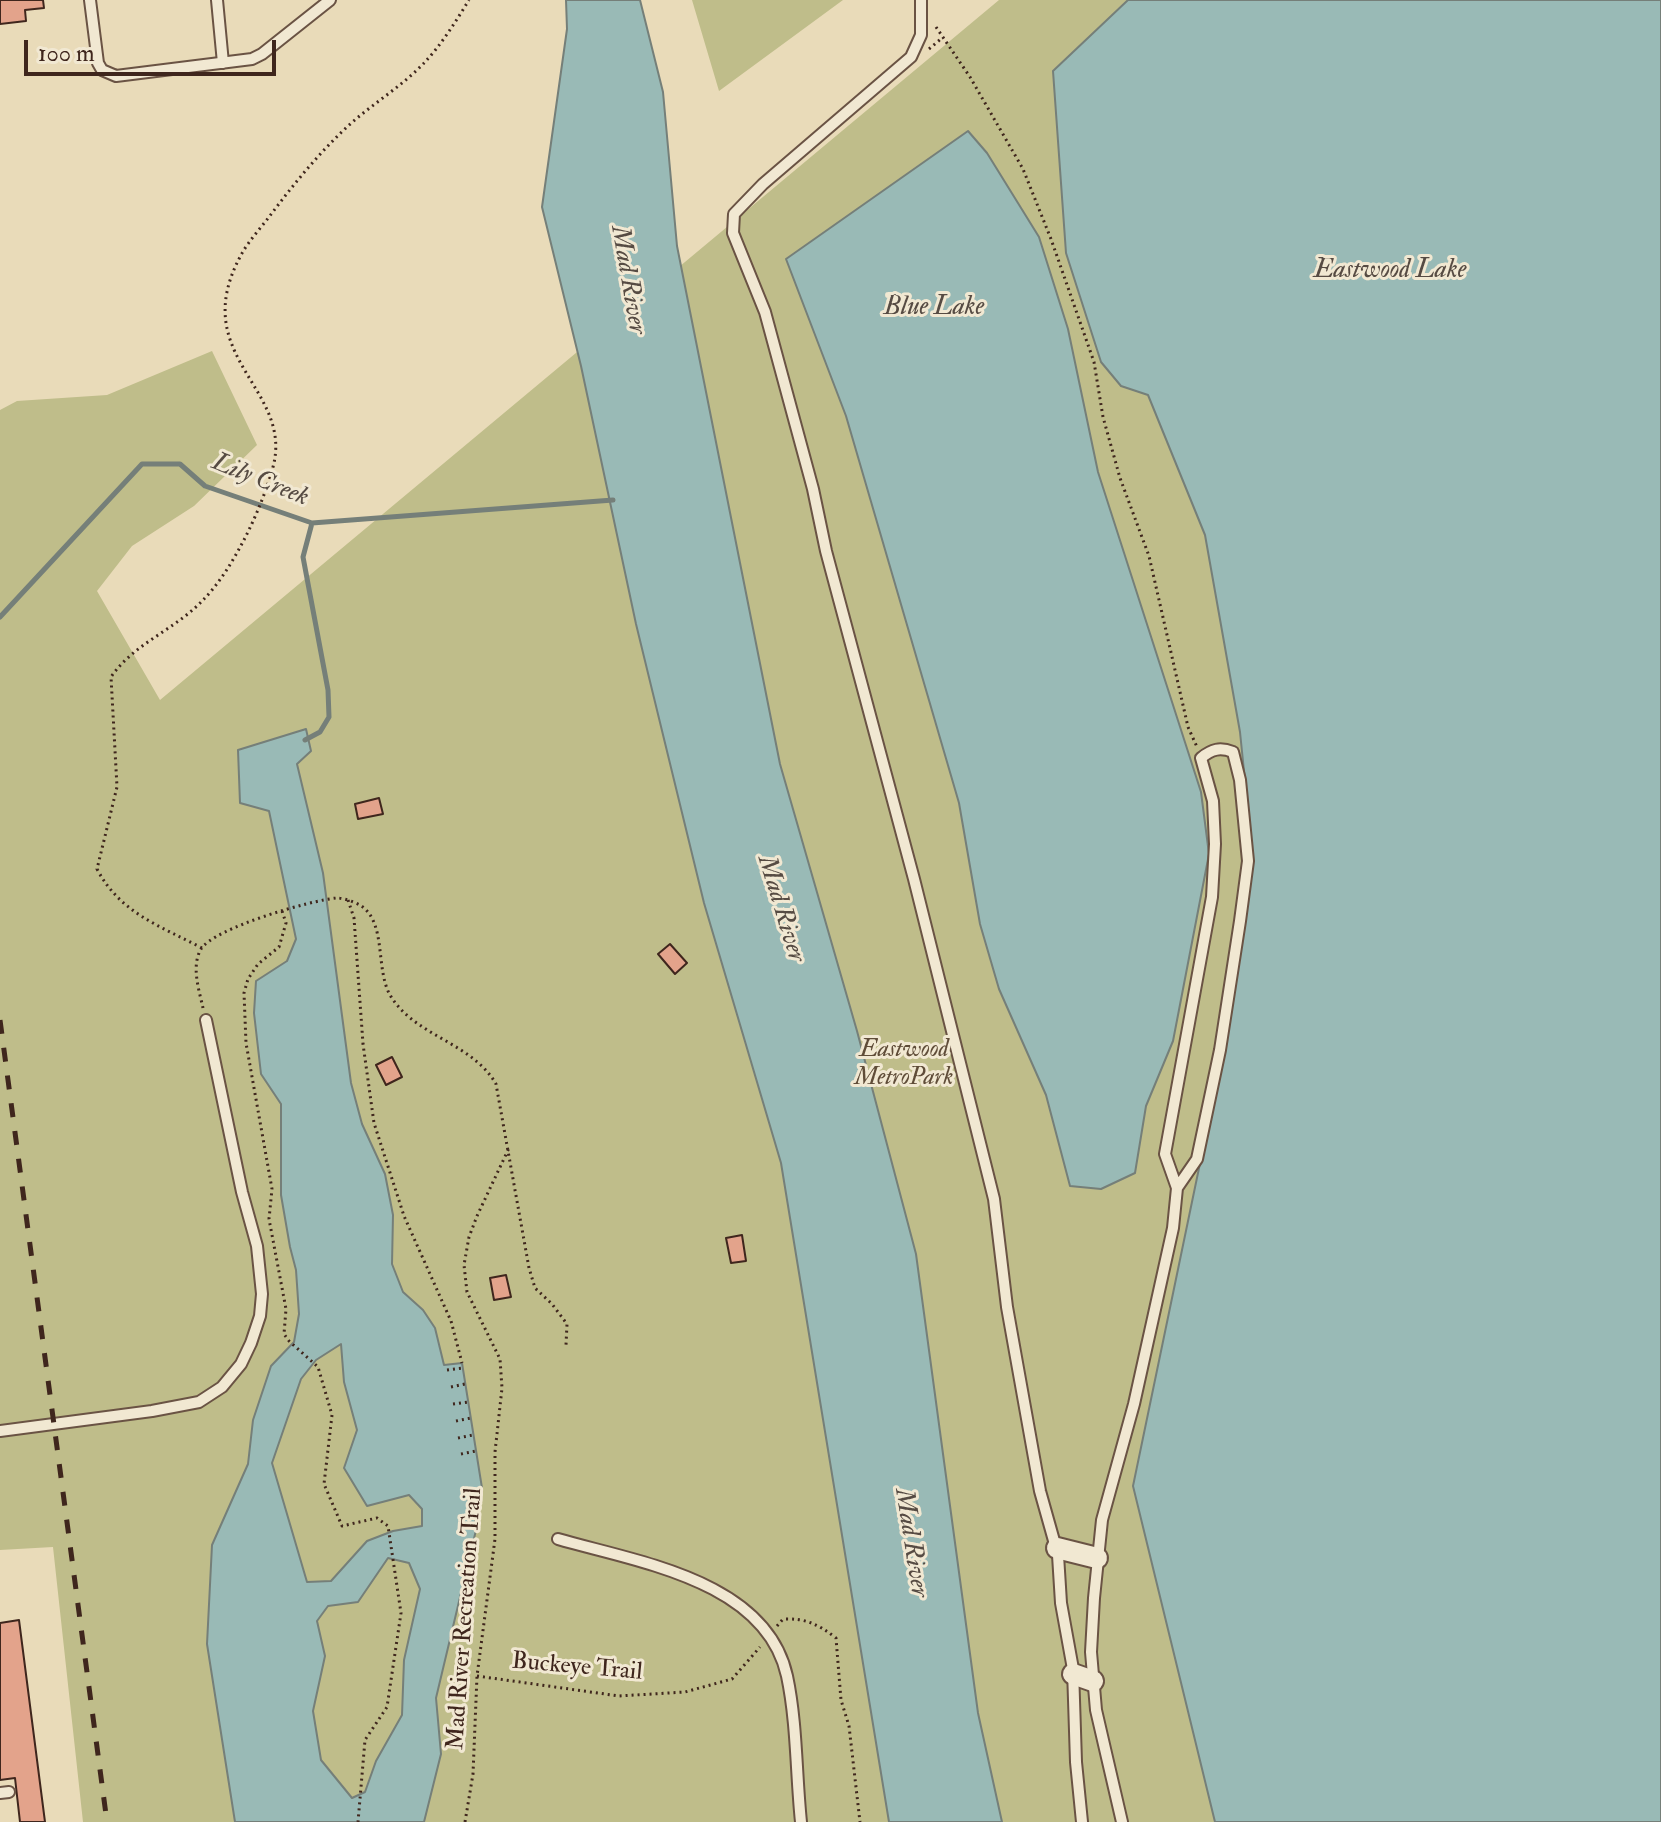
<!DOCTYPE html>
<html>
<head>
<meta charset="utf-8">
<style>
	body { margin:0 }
	#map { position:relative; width:1661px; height:1822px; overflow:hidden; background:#e9dbb9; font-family:"IM FELL Double Pica",serif }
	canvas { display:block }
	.scale { position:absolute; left:24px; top:40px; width:252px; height:36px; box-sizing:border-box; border:4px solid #3f261d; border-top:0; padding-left:10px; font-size:24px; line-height:28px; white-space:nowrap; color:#3f261d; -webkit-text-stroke:6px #f1e8d2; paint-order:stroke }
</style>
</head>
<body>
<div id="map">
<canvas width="1661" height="1822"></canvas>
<div class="scale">100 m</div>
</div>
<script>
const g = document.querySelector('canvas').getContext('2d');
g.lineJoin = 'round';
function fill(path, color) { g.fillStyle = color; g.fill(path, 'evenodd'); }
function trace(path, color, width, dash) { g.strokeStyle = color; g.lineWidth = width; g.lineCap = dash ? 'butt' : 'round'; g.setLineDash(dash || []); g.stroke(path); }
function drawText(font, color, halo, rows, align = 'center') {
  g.font = font + ' "IM FELL Double Pica",serif'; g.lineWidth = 6; g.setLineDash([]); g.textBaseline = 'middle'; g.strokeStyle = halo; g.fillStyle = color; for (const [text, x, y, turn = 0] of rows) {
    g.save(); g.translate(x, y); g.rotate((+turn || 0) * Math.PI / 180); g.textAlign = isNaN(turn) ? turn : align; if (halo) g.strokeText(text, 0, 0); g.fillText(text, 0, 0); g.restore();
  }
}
fill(new Path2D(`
	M 692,0 L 843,0 L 719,91 Z
	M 999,0 L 1661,0 L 1661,1822 L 83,1822 L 53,1547 L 0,1550 L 0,410 L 17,401 L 107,395 L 212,351 L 257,445 L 194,506 L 132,546 L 97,591 L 160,700 Z`), '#bfbd8a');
const water = new Path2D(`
	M 566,0 L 640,0 L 663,92 L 677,246 L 780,764 L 857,1031 L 916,1254 L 978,1713 L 1002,1822 L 889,1822 L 781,1163 L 704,903 L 636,624 L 581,366 L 542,207 L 567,29 Z
	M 1128,0 L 1661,0 L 1661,1822 L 1215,1822 L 1133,1486 L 1231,1014 L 1253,860 L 1240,732 L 1205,535 L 1148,395 L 1121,386 L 1101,362 L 1066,253 L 1053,71 Z
	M 968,131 L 987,153 L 1039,237 L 1068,329 L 1098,472 L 1201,792 L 1209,854 L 1173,1041 L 1146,1106 L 1135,1173 L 1101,1189 L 1070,1186 L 1046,1095 L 999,989 L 980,924 L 959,803 L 846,416 L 786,259 Z
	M 306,729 L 311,751 L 297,764 L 323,873 L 351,1083 L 362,1124 L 385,1174 L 393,1215 L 392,1264 L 403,1292 L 423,1310 L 435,1328 L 444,1365 L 462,1363 L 482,1488 L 465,1492 L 477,1526 L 436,1698 L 441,1754 L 424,1822 L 235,1822 L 207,1644 L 212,1545 L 248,1464 L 253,1420 L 271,1366 L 294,1342 L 299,1314 L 296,1270 L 290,1247 L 281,1195 L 281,1104 L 261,1074 L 254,1013 L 256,981 L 287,961 L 296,939 L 269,811 L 240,803 L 238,750 ZM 341,1344 L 344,1382 L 357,1430 L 344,1468 L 367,1506 L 409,1495 L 422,1509 L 422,1526 L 393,1531 L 367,1541 L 331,1581 L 307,1582 L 272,1463 L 301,1379 L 316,1360 ZM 388,1558 L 409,1563 L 420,1589 L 404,1660 L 402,1715 L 376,1761 L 365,1792 L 352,1798 L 321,1760 L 313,1711 L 325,1656 L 317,1621 L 328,1606 L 358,1602 Z`);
fill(water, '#99bab6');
trace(water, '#757f79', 2);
trace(new Path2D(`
	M 0,617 L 142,464 L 180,464 L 205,486 L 312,523 L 613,500
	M 305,740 L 320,732 L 329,717 L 328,690 L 303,557 L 312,523`), '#757f79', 5);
const building = new Path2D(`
	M 0,0 L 43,0 L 44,8 L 25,10 L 26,21 L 0,24 Z
	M 379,798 L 383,814 L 358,819 L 355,804 Z
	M 670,944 L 687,963 L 675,974 L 658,954 Z
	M 392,1057 L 402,1077 L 386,1085 L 376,1065 Z
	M 742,1235 L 746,1261 L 731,1263 L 726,1238 Z
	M 506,1275 L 511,1297 L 494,1300 L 490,1278 Z
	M 19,1620 L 45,1822 L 20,1822 L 15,1778 L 0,1780 L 0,1623 Z`);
fill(building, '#e3a38b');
trace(building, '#3f261d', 2);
const service = new Path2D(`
	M 90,0 L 98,63 L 102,70 L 116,76 L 252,59 L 262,54 L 330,0
	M 217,0 L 223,63
	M 921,0 L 921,35 L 911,57 L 763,184 L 734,214 L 733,233 L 765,312 L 813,489 L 826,551 L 914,879 L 994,1199 L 1007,1307 L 1040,1491 L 1058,1555 L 1061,1603 L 1073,1669 L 1076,1762 L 1082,1822
	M 0,1431 L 152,1411 L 199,1402 L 222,1387 L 241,1364 L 251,1343 L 260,1316 L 262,1294 L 257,1246 L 242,1192 L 206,1020
	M 558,1539 C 637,1562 766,1580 787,1676 C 797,1723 796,1774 801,1822
	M 0,1793 L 9,1792
	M 1122,1822 L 1096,1710 L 1091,1652 L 1094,1598 L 1102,1520 L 1134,1404 L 1173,1228 L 1177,1188 L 1165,1154 L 1212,897 L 1215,844 L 1213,801 L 1201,758 C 1212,749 1220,747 1233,752 L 1240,780 L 1248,861 L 1240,921 L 1220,1050 L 1197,1159 L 1177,1188`);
const minor = new Path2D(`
	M 1057,1548 L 1097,1558
	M 1073,1674 L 1093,1681`);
trace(service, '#6a5344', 14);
trace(minor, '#6a5344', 24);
trace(new Path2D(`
	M 936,27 L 970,77 L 1023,169 L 1051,239 L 1094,362 L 1103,417 L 1120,478 L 1149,556 L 1188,727 L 1197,747
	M 929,49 L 942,38
	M 348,900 L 354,918 L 363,1044 L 374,1123 L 404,1216 L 451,1321 L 462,1363
	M 282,911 L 286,923 L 279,947 L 258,964 L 248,979 L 244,993 L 246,1043 L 272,1189 L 269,1219 L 286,1309 L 284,1334 L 289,1341 L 318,1367 L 332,1415 L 324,1484 L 342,1526 L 377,1518 L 388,1526 L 401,1613 L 387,1707 L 365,1740 L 358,1822
	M 202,948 C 160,926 120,913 97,869 L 117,787 L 111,677 C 134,643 175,630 203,600 C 233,570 262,508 273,467 C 294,388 187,357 240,257 C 247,243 259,230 269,217 C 293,185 318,154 348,126 C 372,104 401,87 423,64 C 440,47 456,21 469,0
	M 203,1008 C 199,990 191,966 201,949 C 214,928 311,900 337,898 C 344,898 354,902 360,905 C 387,922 375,968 390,995 C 415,1037 472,1042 496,1084 L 529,1268 L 535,1288 L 552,1304 L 567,1324 L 566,1345
	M 447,1370 L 463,1368
	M 451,1387 L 465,1384
	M 453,1404 L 468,1402
	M 456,1421 L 471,1418
	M 458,1438 L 473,1435
	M 461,1454 L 476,1451
	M 777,1626 L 783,1619 C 805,1618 818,1624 836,1638 L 841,1700 L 849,1726 L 860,1822
	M 477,1676 L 619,1696 L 685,1692 L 732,1679 L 760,1647
	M 465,1822 L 473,1774 L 477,1676 L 495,1539 L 495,1452 L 502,1388 L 500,1359 L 467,1292 L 464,1265 L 469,1237 L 477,1216 L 509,1148`), '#3f261d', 3, [2, 4]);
trace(service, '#f1e8d2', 10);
trace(minor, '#f1e8d2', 20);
trace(new Path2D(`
	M 0,1020 L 107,1822`), '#3f261d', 5, [14, 14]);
drawText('italic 24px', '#5f4c38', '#f1e8d2', [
	["Eastwood",904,1051],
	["MetroPark",904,1079]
]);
drawText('24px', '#3f261d', '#f1e8d2', [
	["Mad River Recreation Trail",466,1619,-86],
	["Buckeye Trail",577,1668,5]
]);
drawText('italic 26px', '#564b43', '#f1e8d2', [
	["Eastwood Lake",1390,271],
	["Mad River",627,280,80],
	["Blue Lake",934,308],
	["Lily Creek",260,481,22],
	["Mad River",780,909,73],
	["Mad River",910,1543,81]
]);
</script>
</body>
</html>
